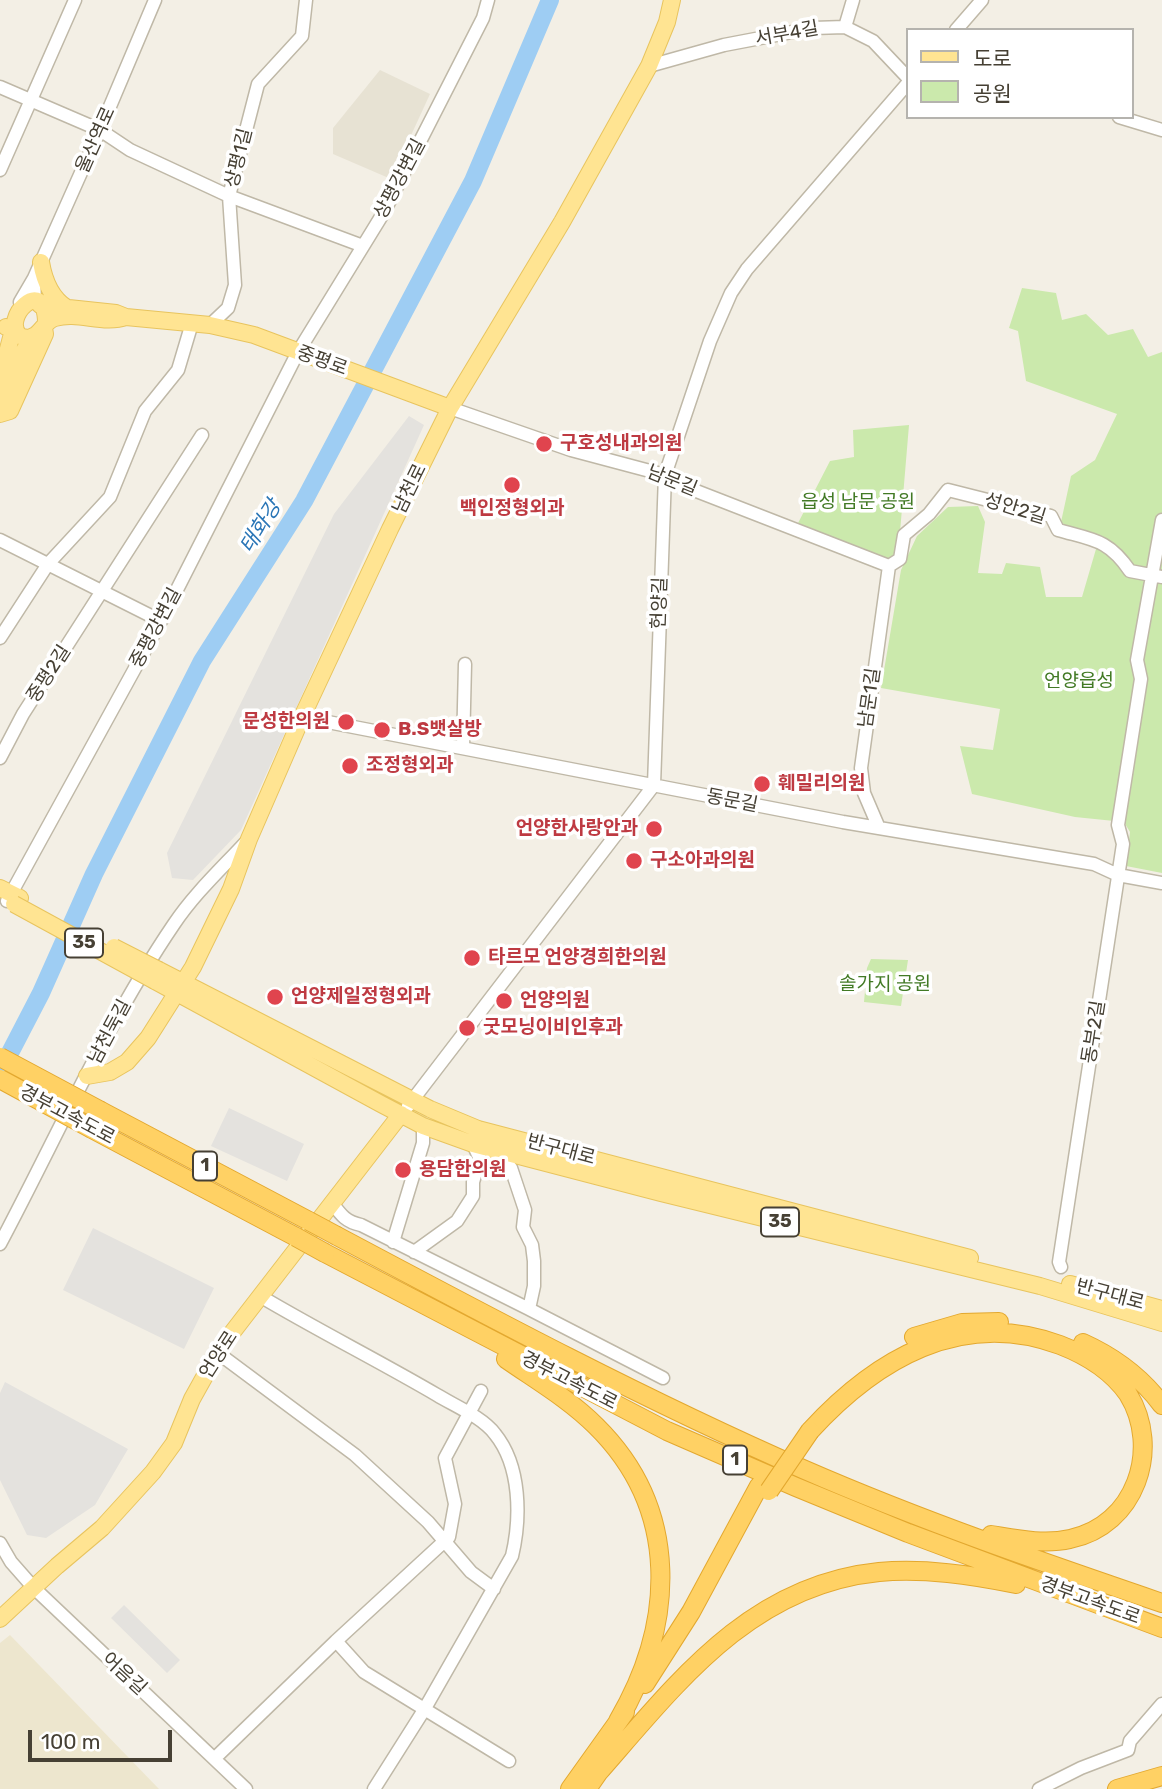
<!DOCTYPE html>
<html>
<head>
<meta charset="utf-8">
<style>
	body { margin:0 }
	#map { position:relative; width:1162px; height:1789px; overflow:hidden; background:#f3efe5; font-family:Rubik,"Noto Sans KR",sans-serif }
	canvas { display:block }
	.legend { position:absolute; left:906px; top:28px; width:228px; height:91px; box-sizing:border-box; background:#fff; border:2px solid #b5b3ae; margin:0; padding:9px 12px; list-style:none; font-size:21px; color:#464034 }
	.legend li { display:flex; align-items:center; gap:14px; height:35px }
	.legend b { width:35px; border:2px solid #b5b3ae }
	.scale { position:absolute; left:28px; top:1730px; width:144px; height:32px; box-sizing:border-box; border:4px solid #464034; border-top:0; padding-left:9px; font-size:21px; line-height:24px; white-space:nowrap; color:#464034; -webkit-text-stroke:5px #fff; paint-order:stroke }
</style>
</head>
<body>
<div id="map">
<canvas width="1162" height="1789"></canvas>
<ul class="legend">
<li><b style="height:9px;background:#ffe492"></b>도로</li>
<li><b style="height:19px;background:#cbe9ac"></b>공원</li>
</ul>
<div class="scale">100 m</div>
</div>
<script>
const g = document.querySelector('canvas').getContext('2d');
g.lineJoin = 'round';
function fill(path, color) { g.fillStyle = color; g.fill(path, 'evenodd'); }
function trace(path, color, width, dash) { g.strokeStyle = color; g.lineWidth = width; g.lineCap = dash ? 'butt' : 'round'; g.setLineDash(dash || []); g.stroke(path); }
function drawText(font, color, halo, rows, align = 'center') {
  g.font = font + ' Rubik,"Noto Sans KR",sans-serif'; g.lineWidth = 7; g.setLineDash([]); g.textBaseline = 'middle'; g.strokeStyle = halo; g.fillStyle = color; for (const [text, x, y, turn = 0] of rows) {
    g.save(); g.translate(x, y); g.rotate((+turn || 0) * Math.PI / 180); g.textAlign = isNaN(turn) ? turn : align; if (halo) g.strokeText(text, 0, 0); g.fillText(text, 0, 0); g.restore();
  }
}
fill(new Path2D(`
	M 380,70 L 430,94 L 391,179 L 333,154 L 333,128 Z`), '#e7e2d3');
fill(new Path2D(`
	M 10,1635 L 159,1789 L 0,1789 L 0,1643 Z`), '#ede6ce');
fill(new Path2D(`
	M 1022,288 L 1056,293 L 1062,320 L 1086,314 L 1108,335 L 1133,329 L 1148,357 L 1162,352 L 1162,873 L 1126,866 L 1130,832 L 1124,822 L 1075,817 L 972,794 L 960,746 L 993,750 L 1000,709 L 881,688 L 901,570 L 917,536 L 948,507 L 978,506 L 985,522 L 978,573 L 1002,574 L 1006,563 L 1040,567 L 1046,597 L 1082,597 L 1096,549 L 1061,522 L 1071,476 L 1095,460 L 1117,414 L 1026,381 L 1018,331 L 1009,328 Z
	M 909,425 L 898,556 L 887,561 L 796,527 L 830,461 L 854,457 L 853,430 Z
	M 871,959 L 908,960 L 901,1006 L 864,1002 L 867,968 Z`), '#cbe9ac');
fill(new Path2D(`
	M 409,416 L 424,425 L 241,830 L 193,880 L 172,878 L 167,853 L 334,514 Z
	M 229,1108 L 304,1144 L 287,1181 L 211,1146 Z
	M 93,1228 L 214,1288 L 184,1349 L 63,1290 Z
	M 5,1382 L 128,1449 L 95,1505 L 46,1538 L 27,1535 L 0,1480 L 0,1393 Z
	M 124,1605 L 180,1660 L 167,1673 L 111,1618 Z`), '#e4e2de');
trace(new Path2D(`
	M 0,1072 L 41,993 L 94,874 L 202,661 L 304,501 L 473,181 L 550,0`), '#9ecdf3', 18);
const minor = new Path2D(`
	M 845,27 L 853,0
	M 956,30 L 982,0
	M 649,66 L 724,45 L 813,28 L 845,27 L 873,41 L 908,78
	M 0,87 L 100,130 L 130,150 L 229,196 L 363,246
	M 1119,117 L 1162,130
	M 0,170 L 75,0
	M 34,278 L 100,130 L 155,0
	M 20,302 L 34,278 L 35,302
	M 210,325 L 228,308 L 235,285 L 229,196 L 258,84 L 302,36 L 306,0
	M 450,408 L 571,450 L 665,475 L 686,487 L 889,566
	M 0,540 L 161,621
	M 889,566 L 900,559 L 904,535 L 929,514 L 948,490 L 1051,516 L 1058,530 C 1093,540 1108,539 1130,571 L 1162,577
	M 0,638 L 48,564 L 110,497 L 145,411 L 178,370 L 192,323
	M 302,717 L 843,822 L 1094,864 L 1118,875 L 1162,883
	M 463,748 L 465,664
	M 0,758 L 23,714 L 202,435
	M 879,828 L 864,793 L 861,768 L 889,566
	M 7,901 L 161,621 L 298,352 L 384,212 L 483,18 L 488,0
	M 408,1106 L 654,785 L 665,475 L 710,341 L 731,293 L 747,269 L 908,83
	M 332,1203 C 341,1215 346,1222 361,1225 L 529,1309 L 534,1286 L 534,1261 L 532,1245 L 523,1227 L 525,1210 L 511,1168 L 494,1149
	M 393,1242 L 423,1143 L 423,1126
	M 0,1244 C 57,1137 106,1024 174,924 C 194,894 221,869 245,843
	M 414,1252 L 457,1221 L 473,1196 L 473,1182 L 480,1159 L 473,1144
	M 1061,1267 L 1059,1262 L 1123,844 L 1118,825 L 1141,679 L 1137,660 L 1162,520
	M 260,1296 C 319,1331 379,1361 437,1395 C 455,1406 482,1417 495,1434 C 521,1466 521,1518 512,1556 L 424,1710 L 374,1789
	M 529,1309 L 663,1378
	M 218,1353 L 355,1455 L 428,1522 L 471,1572 L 494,1589
	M 0,1543 L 11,1562 L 33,1587 L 246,1789
	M 336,1641 L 364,1672 L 509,1761
	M 215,1758 L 336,1641 L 449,1537 L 455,1504 L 445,1458 L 481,1391
	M 1039,1789 L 1081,1768 L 1128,1750 L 1130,1741 L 1162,1704`);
const major = new Path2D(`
	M 41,262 C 44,280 51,298 67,308
	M 40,305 L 116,313 L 126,317 C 103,325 78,311 55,318 C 41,322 39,344 20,336 C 0,319 45,274 46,322
	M 126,317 L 210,325 L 254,335 L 450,408
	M 0,379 L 13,330 L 6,327
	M 0,401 L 20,357 L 33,336
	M 0,414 L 10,411 L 45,334 L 44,328
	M 0,888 L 20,898
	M 159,970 L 430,1109 L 478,1129 L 970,1258
	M 155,981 L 381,1104 L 423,1126 L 473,1144 L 661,1193 L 1040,1286 L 1162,1323
	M 87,1076 L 110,1072 L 127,1062 L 148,1038 L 193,967 L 231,889 L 249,839 L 302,717 L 390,529 L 450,408 L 562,222 L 649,66 L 667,22 L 672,0
	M 1070,1284 L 1162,1309
	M 0,1619 L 57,1566 L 102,1528 L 153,1472 L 174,1443 L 192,1399 L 221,1347 L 401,1114`);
const highway = new Path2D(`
	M 101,1111 L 309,1221
	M 92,1129 L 296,1237
	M 337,1236 C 491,1318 645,1400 805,1470 C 922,1521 1042,1562 1162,1603
	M 325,1253 L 667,1431 L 796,1487 L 908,1533 L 1162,1628
	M 914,1337 L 962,1323 L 999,1322
	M 1083,1343 C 1114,1357 1142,1378 1162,1405
	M 506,1359 C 536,1380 569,1399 596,1426 C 681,1510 675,1624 618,1721
	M 810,1431 C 875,1360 961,1308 1060,1345 C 1086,1355 1111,1370 1128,1394 C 1162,1449 1135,1526 1070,1539 C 1044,1545 1016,1539 991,1535
	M 645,1684 L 691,1612 L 759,1486
	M 598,1773 C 677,1683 750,1585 879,1572 C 925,1568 971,1575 1016,1584
	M 570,1789 L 625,1712
	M 587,1789 L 605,1763
	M 1117,1789 L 1162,1776`);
trace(minor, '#bfb8a7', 15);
trace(major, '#e8c45e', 18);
trace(highway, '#e3a82f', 20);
trace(minor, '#fff', 12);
trace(major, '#ffe492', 16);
trace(highway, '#ffd164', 18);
const majorBridge = new Path2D(`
	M 14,904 L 155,981
	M 114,947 L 159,970`);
const highwayBridge = new Path2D(`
	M 0,1057 L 101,1111
	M 0,1079 L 92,1129
	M 309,1221 L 337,1236
	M 296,1237 L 325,1253
	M 769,1491 L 810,1431`);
trace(majorBridge, '#e8c45e', 18, []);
trace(highwayBridge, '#e3a82f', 20, []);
trace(majorBridge, '#ffe492', 16);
trace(highwayBridge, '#ffd164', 18);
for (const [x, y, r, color] of [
	[544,444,9,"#e0444e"],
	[512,485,9,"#e0444e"],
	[346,722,9,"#e0444e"],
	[382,730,9,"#e0444e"],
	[350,766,9,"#e0444e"],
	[762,784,9,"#e0444e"],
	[654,829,9,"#e0444e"],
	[634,861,9,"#e0444e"],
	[472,958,9,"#e0444e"],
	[275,997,9,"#e0444e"],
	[504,1001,9,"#e0444e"],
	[467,1028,9,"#e0444e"],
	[403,1170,9,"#e0444e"]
]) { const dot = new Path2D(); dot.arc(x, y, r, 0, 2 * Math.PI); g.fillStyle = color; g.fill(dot); trace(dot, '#fff', 2.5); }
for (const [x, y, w] of [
	[84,943,38],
	[205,1166,24],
	[780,1222,38],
	[735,1460,24]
]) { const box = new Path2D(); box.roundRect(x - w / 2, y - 14.5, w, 29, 5); g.fillStyle = '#fff'; g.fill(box); trace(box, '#464034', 2); }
drawText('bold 18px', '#464034', null, [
	["35",84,943],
	["1",205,1166],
	["35",780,1222],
	["1",735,1460]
]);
drawText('19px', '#464034', '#fff', [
	["서부4길",787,34,-10],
	["울산역로",96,140,-66],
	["상평1길",239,158,-76],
	["상평강변길",400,179,-62],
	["중평로",322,361,20],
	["남문길",672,481,22],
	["남천로",410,489,-64],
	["성안2길",1015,509,17],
	["헌양길",660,603,-88],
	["중평강변길",156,628,-62],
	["중평2길",49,674,-57],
	["남문1길",870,698,-82],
	["동문길",732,801,11],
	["남천둑길",110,1032,-62],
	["동부2길",1094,1032,-81],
	["경부고속도로",67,1115,28],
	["반구대로",561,1150,15],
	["반구대로",1110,1295,15],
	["언양로",219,1355,-57],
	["경부고속도로",569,1381,27],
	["경부고속도로",1090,1601,20],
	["어음길",124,1674,43]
]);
drawText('bold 19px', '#be3a42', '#fff', [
	["구호성내과의원",560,444],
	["백인정형외과",512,509,"center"],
	["문성한의원",330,722,"right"],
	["B.S뱃살방",398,730],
	["조정형외과",366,766],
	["훼밀리의원",778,784],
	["언양한사랑안과",638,829,"right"],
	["구소아과의원",650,861],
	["타르모 언양경희한의원",488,958],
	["언양제일정형외과",291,997],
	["언양의원",520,1001],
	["굿모닝이비인후과",483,1028],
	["용담한의원",419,1170]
], 'left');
drawText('19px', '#427a25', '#fff', [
	["읍성 남문 공원",858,503],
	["언양읍성",1079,682],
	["솔가지 공원",885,985]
]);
drawText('italic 21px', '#2975b6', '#fff', [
	["태화강",261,527,-58]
]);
</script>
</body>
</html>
